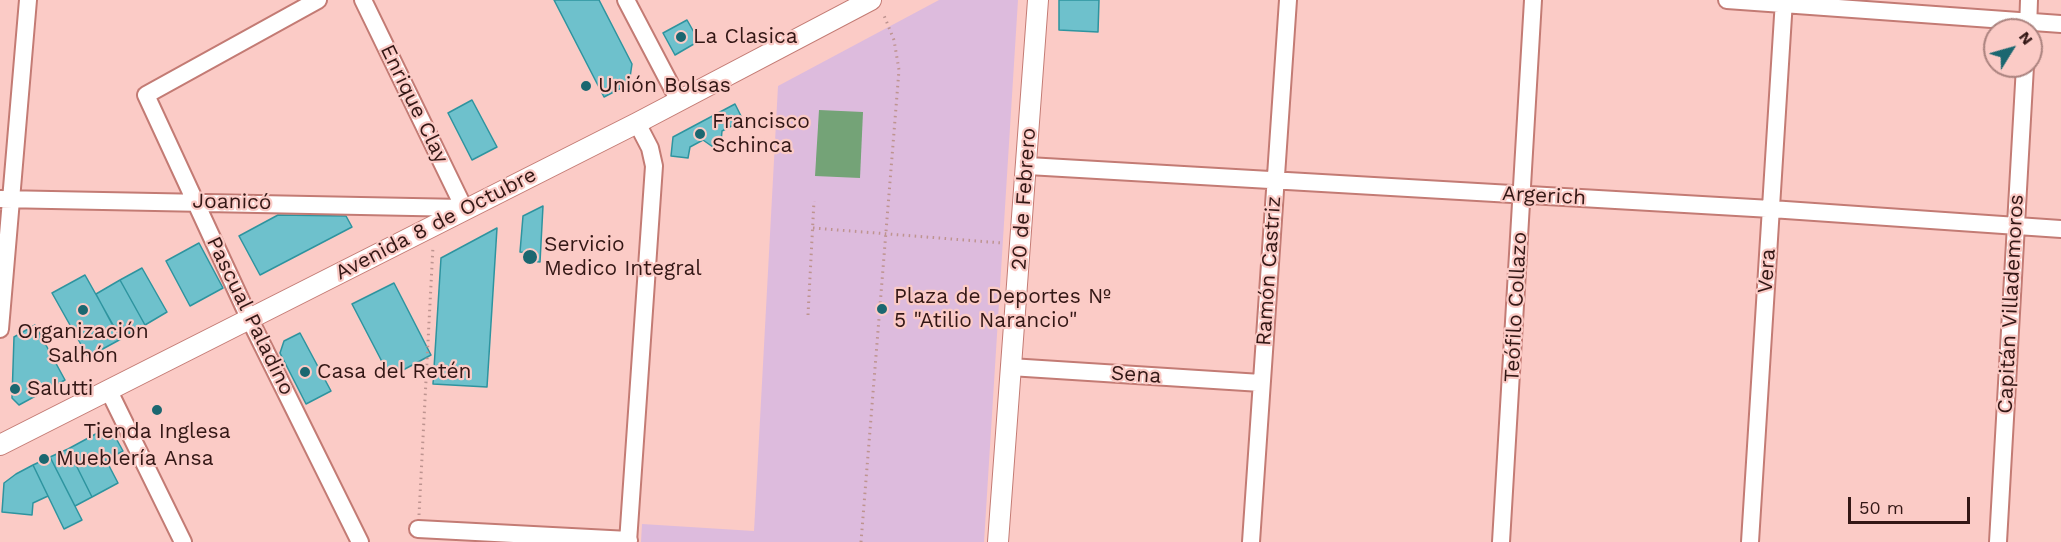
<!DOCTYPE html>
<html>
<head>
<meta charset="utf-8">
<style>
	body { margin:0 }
	#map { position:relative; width:2061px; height:542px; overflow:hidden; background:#fbcbc6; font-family:"Work Sans",sans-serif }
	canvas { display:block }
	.north { position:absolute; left:1983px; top:18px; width:60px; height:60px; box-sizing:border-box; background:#fbcbc6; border:2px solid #ab837f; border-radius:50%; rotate:53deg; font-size:16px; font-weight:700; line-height:24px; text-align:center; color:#331715 }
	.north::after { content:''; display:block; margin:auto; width:21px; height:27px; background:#1b6770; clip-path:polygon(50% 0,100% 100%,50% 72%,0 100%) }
	.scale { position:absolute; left:1848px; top:497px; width:122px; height:27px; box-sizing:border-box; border:3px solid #331715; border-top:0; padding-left:8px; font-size:18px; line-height:21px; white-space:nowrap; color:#331715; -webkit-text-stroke:4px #fbcbc6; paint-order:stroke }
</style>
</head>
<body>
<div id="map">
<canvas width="2061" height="542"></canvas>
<div class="north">N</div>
<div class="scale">50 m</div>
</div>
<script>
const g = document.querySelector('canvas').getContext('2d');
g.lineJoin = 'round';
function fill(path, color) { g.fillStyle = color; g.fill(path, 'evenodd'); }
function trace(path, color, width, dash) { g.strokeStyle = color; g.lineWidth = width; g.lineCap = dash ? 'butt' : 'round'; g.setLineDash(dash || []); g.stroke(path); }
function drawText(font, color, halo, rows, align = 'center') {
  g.font = font + ' "Work Sans",sans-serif'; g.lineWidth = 4.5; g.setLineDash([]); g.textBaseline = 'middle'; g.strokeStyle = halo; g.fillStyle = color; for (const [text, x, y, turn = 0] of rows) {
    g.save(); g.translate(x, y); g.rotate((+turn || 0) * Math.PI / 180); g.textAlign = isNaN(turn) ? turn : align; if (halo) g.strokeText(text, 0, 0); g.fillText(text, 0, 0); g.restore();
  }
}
fill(new Path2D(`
	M 939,0 L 1018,0 L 984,542 L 641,542 L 642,524 L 754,531 L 778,86 Z`), '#dbd');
fill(new Path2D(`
	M 819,110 L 863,112 L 860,178 L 815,176 Z`), '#74a377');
const building = new Path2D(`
	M 554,0 L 599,0 L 632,64 L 629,84 L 604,97 Z
	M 1059,0 L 1099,0 L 1098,32 L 1059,30 Z
	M 687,20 L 699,41 L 675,55 L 663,33 Z
	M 472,100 L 497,147 L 472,160 L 448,113 Z
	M 735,104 L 743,120 L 722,131 L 720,152 L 703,140 L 690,147 L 688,158 L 671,156 L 673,137 Z
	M 543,206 L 540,262 L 529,261 L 529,253 L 520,252 L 523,216 Z
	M 278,215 L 346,216 L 352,227 L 260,275 L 239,236 Z
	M 497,228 L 487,387 L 433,384 L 441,258 Z
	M 199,243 L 223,288 L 190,306 L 166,261 Z
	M 142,268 L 167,312 L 145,325 L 120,280 Z
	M 85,275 L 121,339 L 88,357 L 52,293 Z
	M 120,280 L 145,325 L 128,334 L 113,326 L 96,294 Z
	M 394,283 L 431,355 L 390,377 L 352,304 Z
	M 35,325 L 65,380 L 19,405 L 12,398 L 14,337 Z
	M 300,333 L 331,391 L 306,404 L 280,353 L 284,341 Z
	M 103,430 L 112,431 L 123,451 L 106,460 L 118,483 L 92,497 L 68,449 Z
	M 68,449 L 92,497 L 75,506 L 50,457 Z
	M 50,457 L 82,520 L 64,529 L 33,465 Z
	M 33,465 L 48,496 L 33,503 L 32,515 L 2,512 L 4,483 L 16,474 Z`);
fill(building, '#6ec1cc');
trace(building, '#2e949f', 1.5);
const minor = new Path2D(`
	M 318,0 L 146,95 L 250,320 L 360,542
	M 626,0 L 679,101
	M 1727,0 L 2061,24
	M 2028,30 L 2029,0
	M 1028,166 L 1771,209 L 2061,229
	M 0,199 L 464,208 L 363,0
	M 0,329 L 28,0
	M 1010,367 L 1261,383
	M 109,391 L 183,542
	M 418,529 L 629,540
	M 628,542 L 654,166 L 650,148 L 637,123
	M 1251,542 L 1288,0
	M 1501,542 L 1533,0
	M 1750,542 L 1784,0
	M 1998,542 L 2025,66`);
const major = new Path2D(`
	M 0,445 L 637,123 L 871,0
	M 998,542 L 1038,0`);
trace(minor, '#c37b74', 20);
trace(major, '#c37b74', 22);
trace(new Path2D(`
	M 813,228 L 1002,243
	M 808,315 L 814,201
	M 419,515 L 433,246
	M 861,542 L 899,70 L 894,40 L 883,13`), '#be9490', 3, [1.5, 4.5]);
trace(minor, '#fff', 16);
trace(major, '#fff', 20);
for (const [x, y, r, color] of [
	[681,37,6,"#1b6770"],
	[586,86,6,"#1b6770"],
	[700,134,6,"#1b6770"],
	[530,257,8,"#1b6770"],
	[882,309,6,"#1b6770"],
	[83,310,6,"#1b6770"],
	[305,372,6,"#1b6770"],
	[15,389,6,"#1b6770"],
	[157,410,6,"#1b6770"],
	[44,459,6,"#1b6770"]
]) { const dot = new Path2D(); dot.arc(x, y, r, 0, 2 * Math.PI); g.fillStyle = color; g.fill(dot); trace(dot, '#fbcbc6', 2); }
drawText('21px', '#331715', '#fbcbc6', [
	["La Clasica",693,37],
	["Unión Bolsas",598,86],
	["Francisco",712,122],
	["Schinca",712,146],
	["Servicio",544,245],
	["Medico Integral",544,269],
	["Plaza de Deportes Nº",894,297],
	["5 \"Atilio Narancio\"",894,321],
	["Organización",83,332,"center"],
	["Salhón",83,356,"center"],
	["Casa del Retén",317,372],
	["Salutti",27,389],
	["Tienda Inglesa",157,432,"center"],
	["Mueblería Ansa",56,459]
], 'left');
drawText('21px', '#331715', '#fbcbc6', [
	["Enrique Clay",414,104,64],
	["Argerich",1544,196,3],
	["20 de Febrero",1024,199,-86],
	["Joanicó",232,202,1],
	["Avenida 8 de Octubre",436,224,-27],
	["Ramón Castriz",1269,271,-86],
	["Vera",1767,271,-86],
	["Capitán Villademoros",2011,304,-87],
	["Teófilo Collazo",1516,307,-87],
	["Pascual Paladino",250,316,64],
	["Sena",1136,375,4]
]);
</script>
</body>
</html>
